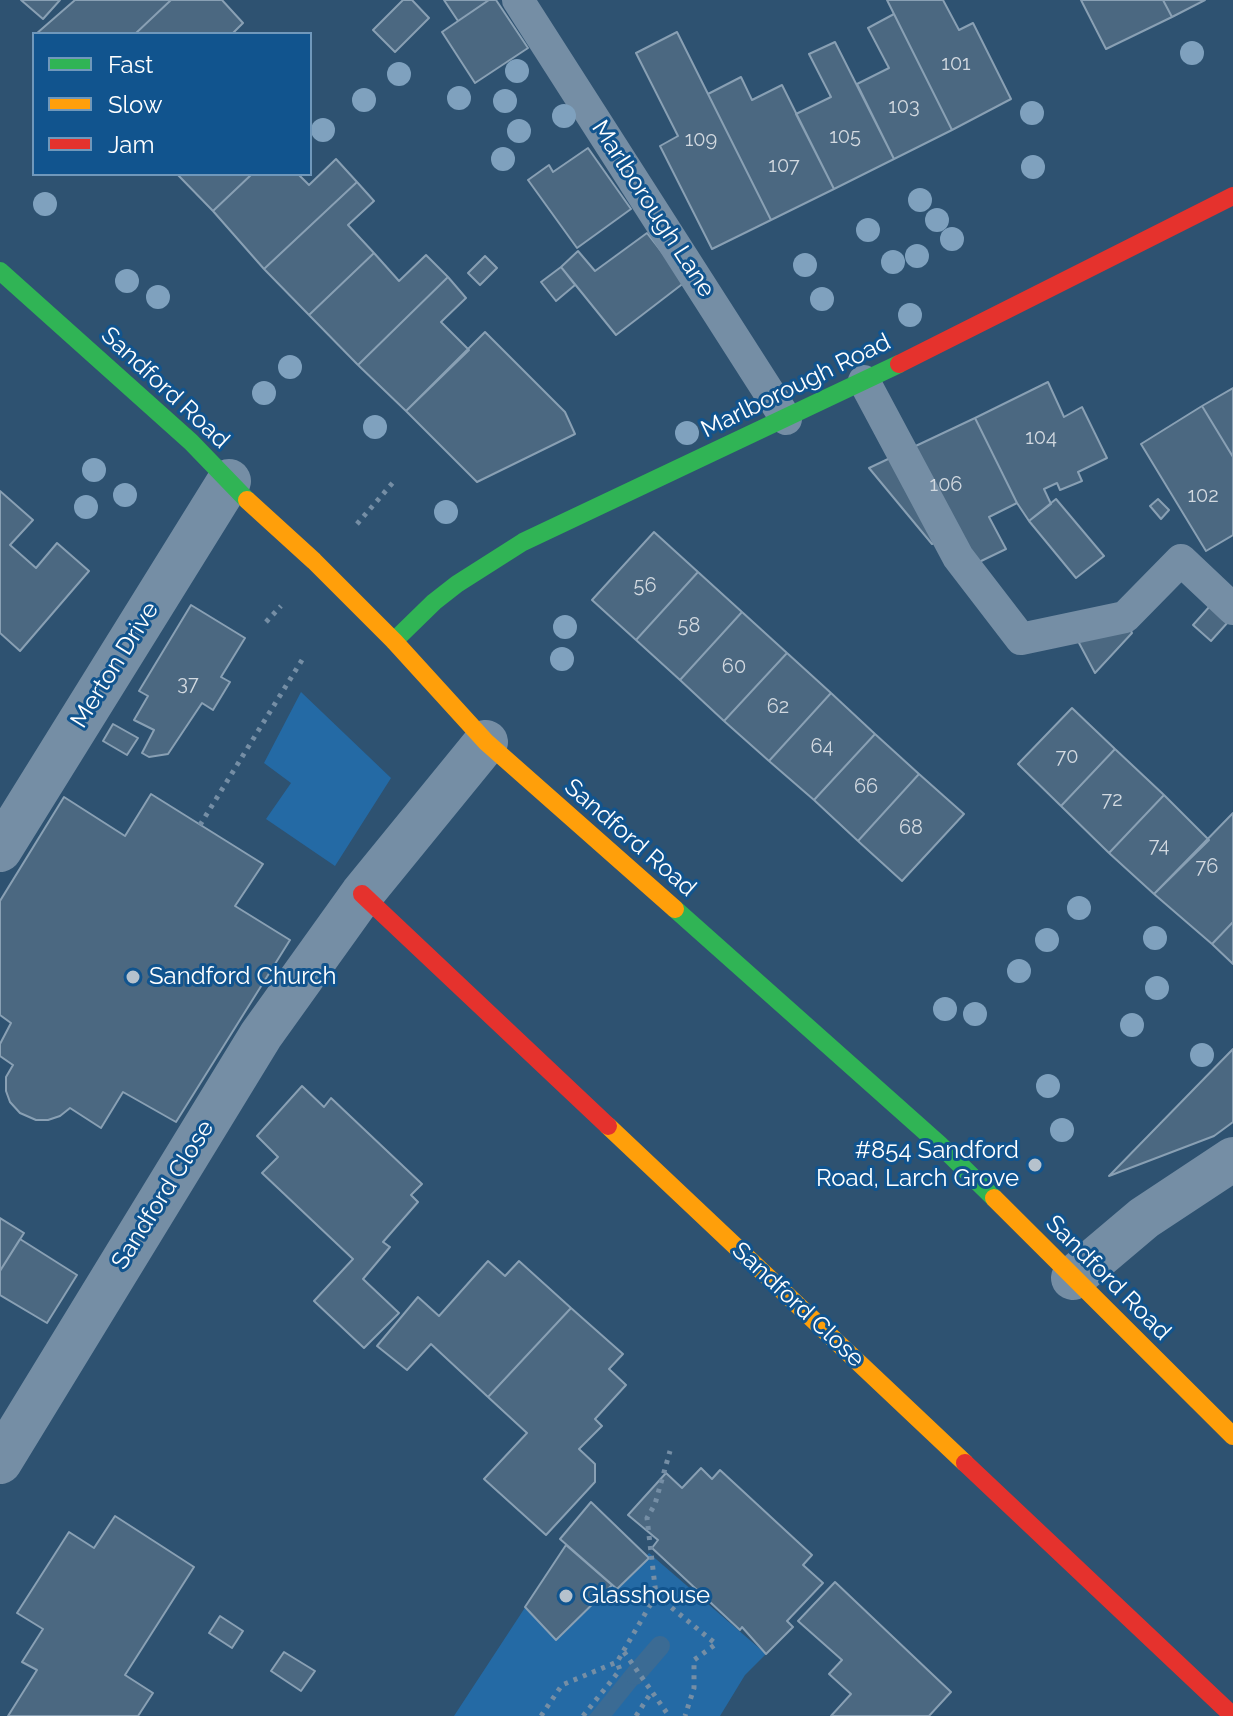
<!DOCTYPE html>
<html>
<head>
<meta charset="utf-8">
<style>
	body { margin:0 }
	#map { position:relative; width:1233px; height:1716px; overflow:hidden; background:#2e5271; font-family:Raleway,sans-serif }
	canvas { display:block }
	.legend { position:absolute; left:32px; top:32px; width:280px; height:144px; box-sizing:border-box; background:#11548e; border:2px solid #7098bb; margin:0; padding:10px 14px; list-style:none; font-size:24px; color:#fff }
	.legend li { display:flex; align-items:center; gap:16px; height:40px }
	.legend b { width:40px; border:2px solid #7098bb }
</style>
</head>
<body>
<div id="map">
<canvas width="1233" height="1716"></canvas>
<ul class="legend">
<li><b style="height:10px;background:#30b455"></b>Fast</li>
<li><b style="height:10px;background:#ff9f0a"></b>Slow</li>
<li><b style="height:10px;background:#e5322d"></b>Jam</li>
</ul>
</div>
<script>
const g = document.querySelector('canvas').getContext('2d');
g.lineJoin = 'round';
function fill(path, color) { g.fillStyle = color; g.fill(path, 'evenodd'); }
function trace(path, color, width, dash) { g.strokeStyle = color; g.lineWidth = width; g.lineCap = dash ? 'butt' : 'round'; g.setLineDash(dash || []); g.stroke(path); }
function drawText(font, color, halo, rows, align = 'center') {
  g.font = font + ' Raleway,sans-serif'; g.lineWidth = 6; g.setLineDash([]); g.textBaseline = 'middle'; g.strokeStyle = halo; g.fillStyle = color; for (const [text, x, y, turn = 0] of rows) {
    g.save(); g.translate(x, y); g.rotate((+turn || 0) * Math.PI / 180); g.textAlign = isNaN(turn) ? turn : align; if (halo) g.strokeText(text, 0, 0); g.fillText(text, 0, 0); g.restore();
  }
}
fill(new Path2D(`
	M 301,692 L 391,778 L 335,866 L 266,819 L 291,783 L 264,763 Z
	M 566,1545 L 617,1589 L 649,1553 L 766,1654 L 745,1675 L 720,1716 L 454,1716 Z`), '#246aa5');
fill(new Path2D(`
	M 627,1669 L 641,1680 L 612,1716 L 589,1716 Z`), '#3b6b94');
trace(new Path2D(`
	M 635,1675 L 660,1646`), '#3b6b94', 20);
const building = new Path2D(`
	M 21,0 L 60,0 L 43,19 Z
	M 75,0 L 171,0 L 135,34 L 36,34 Z
	M 171,0 L 222,0 L 243,23 L 232,34 L 135,34 Z
	M 403,0 L 412,0 L 429,18 L 395,52 L 373,30 Z
	M 444,0 L 489,0 L 458,21 Z
	M 489,0 L 496,0 L 528,48 L 475,83 L 442,32 Z
	M 887,0 L 943,0 L 959,30 L 973,23 L 1011,99 L 952,130 Z
	M 1081,0 L 1163,0 L 1172,17 L 1106,49 Z
	M 1163,0 L 1205,0 L 1172,17 Z
	M 894,14 L 952,130 L 894,159 L 857,84 L 889,68 L 868,28 Z
	M 677,32 L 771,220 L 712,249 L 660,146 L 678,136 L 636,53 Z
	M 835,42 L 894,159 L 834,189 L 796,114 L 831,97 L 809,54 Z
	M 741,77 L 752,100 L 782,85 L 834,189 L 771,220 L 708,94 Z
	M 588,148 L 631,209 L 577,248 L 528,180 L 549,165 L 553,172 Z
	M 336,159 L 357,182 L 264,269 L 213,211 L 252,174 L 298,174 L 309,185 Z
	M 177,174 L 252,174 L 213,211 Z
	M 357,182 L 374,201 L 348,225 L 374,253 L 309,315 L 264,269 Z
	M 647,233 L 685,282 L 616,335 L 561,267 L 578,251 L 595,271 Z
	M 374,253 L 399,281 L 426,255 L 448,277 L 358,365 L 309,315 Z
	M 485,256 L 497,268 L 480,285 L 468,273 Z
	M 561,267 L 575,285 L 556,301 L 541,282 Z
	M 448,277 L 466,298 L 441,322 L 469,350 L 406,411 L 358,365 Z
	M 485,332 L 565,412 L 575,434 L 477,482 L 406,411 Z
	M 1048,382 L 1064,417 L 1082,407 L 1107,458 L 1078,472 L 1082,481 L 1060,490 L 1057,483 L 1044,489 L 1051,504 L 1029,521 L 1017,503 L 975,418 Z
	M 1233,388 L 1233,457 L 1202,406 Z
	M 1202,406 L 1233,457 L 1233,535 L 1206,551 L 1141,444 Z
	M 975,418 L 1017,503 L 989,517 L 1006,549 L 977,563 L 953,533 L 932,544 L 869,468 Z
	M 0,491 L 33,520 L 10,545 L 36,568 L 57,543 L 89,571 L 20,651 L 0,633 Z
	M 1056,499 L 1104,556 L 1076,578 L 1029,521 Z
	M 1158,499 L 1169,510 L 1161,519 L 1150,506 Z
	M 654,532 L 698,572 L 636,640 L 592,600 Z
	M 698,572 L 742,612 L 680,680 L 636,640 Z
	M 191,605 L 245,638 L 221,677 L 230,682 L 213,710 L 202,703 L 168,754 L 149,757 L 142,753 L 154,730 L 134,720 L 148,696 L 139,691 Z
	M 1210,606 L 1228,622 L 1211,641 L 1193,625 Z
	M 742,612 L 787,653 L 724,721 L 680,680 Z
	M 1129,627 L 1132,633 L 1095,673 L 1078,641 Z
	M 787,653 L 831,693 L 769,761 L 724,721 Z
	M 831,693 L 875,734 L 814,800 L 769,761 Z
	M 1072,708 L 1115,749 L 1061,806 L 1018,764 Z
	M 113,724 L 138,738 L 127,755 L 103,741 Z
	M 875,734 L 919,774 L 858,841 L 814,800 Z
	M 1115,749 L 1164,795 L 1109,853 L 1061,806 Z
	M 919,774 L 964,814 L 902,881 L 858,841 Z
	M 151,794 L 263,864 L 235,906 L 290,940 L 176,1122 L 123,1092 L 101,1128 L 70,1108 L 60,1116 L 48,1120 L 36,1120 L 20,1113 L 10,1102 L 6,1091 L 6,1077 L 13,1065 L 0,1056 L 0,1044 L 11,1023 L 0,1015 L 0,901 L 64,797 L 125,836 Z
	M 1164,795 L 1209,840 L 1154,894 L 1109,853 Z
	M 1233,813 L 1233,922 L 1212,944 L 1154,894 Z
	M 1233,922 L 1233,964 L 1212,944 Z
	M 1233,1049 L 1233,1122 L 1214,1136 L 1109,1176 Z
	M 302,1086 L 324,1107 L 331,1098 L 422,1184 L 411,1195 L 418,1202 L 383,1242 L 390,1247 L 363,1279 L 399,1313 L 364,1348 L 314,1301 L 353,1259 L 262,1173 L 278,1157 L 257,1136 Z
	M 0,1218 L 24,1233 L 0,1271 Z
	M 20,1239 L 77,1275 L 47,1323 L 0,1295 L 0,1271 Z
	M 488,1261 L 505,1276 L 519,1261 L 571,1308 L 488,1397 L 431,1344 L 407,1370 L 377,1346 L 418,1297 L 439,1316 Z
	M 571,1308 L 623,1354 L 609,1369 L 626,1385 L 595,1419 L 602,1426 L 579,1449 L 595,1464 L 595,1482 L 546,1535 L 484,1479 L 527,1433 L 488,1397 Z
	M 701,1468 L 712,1479 L 720,1470 L 812,1555 L 803,1565 L 823,1583 L 787,1621 L 793,1627 L 766,1654 L 742,1627 L 740,1630 L 652,1548 L 658,1540 L 628,1515 L 666,1473 L 682,1488 Z
	M 591,1502 L 649,1558 L 617,1589 L 560,1539 Z
	M 115,1516 L 194,1567 L 125,1675 L 153,1693 L 138,1716 L 8,1716 L 37,1670 L 22,1662 L 43,1629 L 17,1613 L 69,1532 L 94,1548 Z
	M 566,1545 L 612,1585 L 556,1640 L 525,1607 Z
	M 835,1582 L 951,1692 L 929,1716 L 831,1716 L 851,1694 L 829,1674 L 842,1660 L 798,1621 Z
	M 220,1616 L 243,1631 L 232,1648 L 209,1633 Z
	M 284,1652 L 315,1671 L 301,1691 L 271,1671 Z`);
fill(building, '#4b6881');
trace(building, '#89a0b4', 2);
trace(new Path2D(`
	M 357,524 L 396,479
	M 266,622 L 281,606
	M 200,825 L 302,660
	M 656,1595 L 716,1644 L 694,1660 L 694,1688 L 685,1716
	M 624,1652 L 669,1716
	M 541,1716 L 562,1685 L 617,1662 L 656,1595 L 647,1518 L 655,1504 L 670,1451
	M 583,1716 L 620,1670 L 617,1662
	M 636,1716 L 652,1691`), '#758ea5', 5, [4, 6]);
trace(new Path2D(`
	M 518,0 L 786,419
	M 864,381 L 958,557 L 1021,639 L 1125,617 L 1181,560 L 1233,609`), '#758ea5', 32);
trace(new Path2D(`
	M 0,850 L 229,481
	M 1073,1278 L 1144,1218 L 1233,1159
	M 0,1462 L 261,1035 L 362,894 L 486,742`), '#758ea5', 44);
trace(new Path2D(`
	M 0,271 L 191,442 L 247,500
	M 394,641 L 434,602 L 457,584 L 523,542 L 899,364
	M 675,909 L 939,1144 L 994,1198`), '#30b455', 18);
trace(new Path2D(`
	M 247,500 L 314,561 L 394,641 L 486,742 L 675,909
	M 608,1126 L 965,1463
	M 994,1198 L 1233,1436`), '#ff9f0a', 18);
trace(new Path2D(`
	M 899,364 L 1233,196
	M 362,894 L 608,1126
	M 965,1463 L 1233,1716`), '#e5322d', 18);
g.fillStyle = '#7fa1be';
for (const [x, y] of [
	[1192,53],
	[517,71],
	[399,74],
	[459,98],
	[364,100],
	[505,101],
	[1032,113],
	[564,116],
	[323,130],
	[519,131],
	[503,159],
	[1033,167],
	[920,200],
	[45,204],
	[937,220],
	[868,230],
	[952,239],
	[917,256],
	[893,262],
	[805,265],
	[127,281],
	[158,297],
	[822,299],
	[910,315],
	[290,367],
	[264,393],
	[375,427],
	[687,433],
	[94,470],
	[125,495],
	[86,507],
	[446,512],
	[565,627],
	[562,659],
	[1079,908],
	[1155,938],
	[1047,940],
	[1019,971],
	[1157,988],
	[945,1009],
	[975,1014],
	[1132,1025],
	[1202,1055],
	[1048,1086],
	[1062,1130]
]) { g.beginPath(); g.arc(x, y, 12, 0, 2 * Math.PI); g.fill(); }
for (const [x, y, r, color] of [
	[133,977,8,"#b6c2cd"],
	[1035,1165,8,"#b6c2cd"],
	[566,1596,8,"#b6c2cd"]
]) { const dot = new Path2D(); dot.arc(x, y, r, 0, 2 * Math.PI); g.fillStyle = color; g.fill(dot); trace(dot, '#11548e', 3); }
drawText('20px', '#d2d9e0', null, [
	["101",956,64],
	["103",904,107],
	["105",845,137],
	["109",701,140],
	["107",784,166],
	["104",1041,438],
	["106",946,485],
	["102",1203,496],
	["56",645,586],
	["58",689,626],
	["60",734,667],
	["37",188,684],
	["62",778,707],
	["64",822,747],
	["70",1067,757],
	["66",866,787],
	["72",1112,800],
	["68",911,828],
	["74",1159,846],
	["76",1207,867]
]);
drawText('24px', '#fff', '#11548e', [
	["Marlborough Lane",653,209,57],
	["Marlborough Road",796,386,-26],
	["Sandford Road",165,388,43],
	["Merton Drive",115,665,-58],
	["Sandford Road",630,838,41],
	["Sandford Close",163,1195,-58],
	["Sandford Road",1108,1278,45],
	["Sandford Close",798,1305,43]
]);
drawText('24px', '#fff', '#11548e', [
	["Sandford Church",149,977],
	["#854 Sandford",1019,1151,"right"],
	["Road, Larch Grove",1019,1179,"right"],
	["Glasshouse",582,1596]
], 'left');
</script>
</body>
</html>
